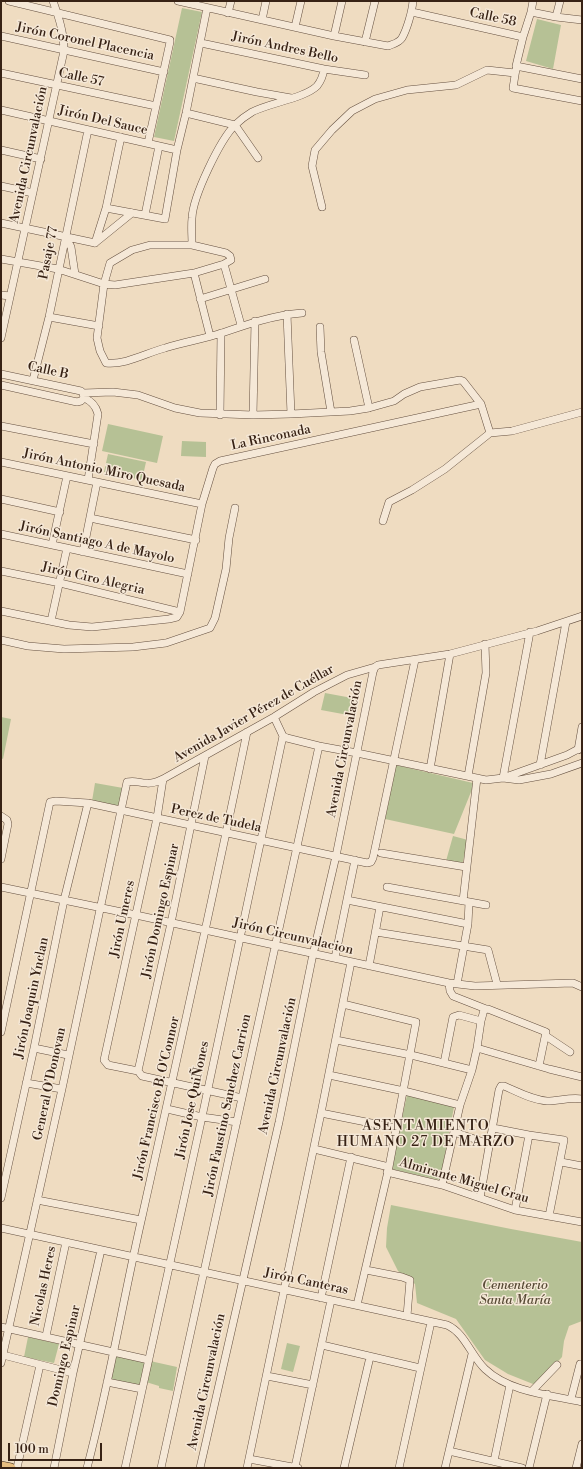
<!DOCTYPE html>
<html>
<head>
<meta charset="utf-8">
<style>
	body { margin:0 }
	#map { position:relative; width:583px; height:1469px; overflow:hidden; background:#efdcc1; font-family:"Libre Bodoni",serif }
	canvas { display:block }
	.frame { position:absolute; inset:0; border:2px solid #372215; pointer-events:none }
	.scale { position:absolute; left:8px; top:1443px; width:94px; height:18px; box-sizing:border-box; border:2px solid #372215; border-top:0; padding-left:5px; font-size:12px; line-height:14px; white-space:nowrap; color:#372215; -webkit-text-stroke:3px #f5e8d7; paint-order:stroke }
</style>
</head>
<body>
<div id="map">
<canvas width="583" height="1469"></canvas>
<div class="frame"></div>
<div class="scale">100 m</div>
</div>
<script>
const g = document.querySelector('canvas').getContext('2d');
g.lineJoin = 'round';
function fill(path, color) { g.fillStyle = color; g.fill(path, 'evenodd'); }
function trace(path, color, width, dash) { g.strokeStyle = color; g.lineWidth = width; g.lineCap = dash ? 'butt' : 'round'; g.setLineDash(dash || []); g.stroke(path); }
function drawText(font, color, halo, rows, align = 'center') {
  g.font = font + ' "Libre Bodoni",serif'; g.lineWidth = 3; g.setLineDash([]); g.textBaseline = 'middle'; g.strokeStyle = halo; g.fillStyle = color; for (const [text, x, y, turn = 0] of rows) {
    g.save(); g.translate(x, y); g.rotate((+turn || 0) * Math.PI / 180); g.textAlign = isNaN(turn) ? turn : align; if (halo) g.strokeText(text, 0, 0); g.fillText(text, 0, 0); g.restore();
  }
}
fill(new Path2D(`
	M 182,8 L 202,12 L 174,141 L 154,137 Z
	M 537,19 L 561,25 L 553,69 L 526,61 Z
	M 108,424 L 163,436 L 157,463 L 102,451 Z
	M 182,441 L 206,442 L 206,457 L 181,456 Z
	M 108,454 L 146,462 L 142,480 L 104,472 Z
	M 325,693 L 352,698 L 348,715 L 321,710 Z
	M 1,717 L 11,719 L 3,759 L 1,758 Z
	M 396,765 L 473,783 L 473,787 L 454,834 L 385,819 Z
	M 95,783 L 123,788 L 120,806 L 92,801 Z
	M 453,836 L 468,840 L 462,865 L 446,861 Z
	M 407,1095 L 454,1107 L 440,1180 L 391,1169 Z
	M 391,1205 L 511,1229 L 582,1242 L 582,1321 L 569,1326 L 564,1341 L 562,1357 L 539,1382 L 533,1384 L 508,1374 L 485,1360 L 456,1319 L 417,1303 L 415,1284 L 398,1271 L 386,1247 L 387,1228 Z
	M 28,1337 L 59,1344 L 54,1363 L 24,1357 Z
	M 287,1343 L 300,1346 L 293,1372 L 281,1369 Z
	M 115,1353 L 147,1361 L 141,1386 L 109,1379 Z
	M 150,1361 L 177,1367 L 173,1391 L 159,1388 L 159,1386 L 146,1382 Z`), '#b6c195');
const minor = new Path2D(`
	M 9,1 L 170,40 L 170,42 L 148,143
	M 178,1 L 334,36 L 388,46 C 393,44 399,43 402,38 C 407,29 412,12 413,1
	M 412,12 L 523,37
	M 531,12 L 533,1
	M 228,13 L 231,1
	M 556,17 L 560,1
	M 262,20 L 266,1
	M 582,20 L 556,17 L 531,12 L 523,37 L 516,66 L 582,79
	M 295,27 L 301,1
	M 1,36 L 164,72
	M 334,36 L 342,1
	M 365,42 L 375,1
	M 201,43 L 324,69 L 365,75
	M 516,69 L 513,88 L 582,101
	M 1,73 L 156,106
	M 193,78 L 257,92 L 291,98
	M 1,110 L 177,150
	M 186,113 L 235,125 L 258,158
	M 1,150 L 41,159
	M 1,186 L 33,193
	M 322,207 L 312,166 L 315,150 L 332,130 L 352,111 L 375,99 L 407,90 L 456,85 L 487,70 L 515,73
	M 106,208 L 165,219 L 177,150 L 186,113 L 207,8
	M 145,215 L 159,146
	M 1,223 L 95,243
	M 65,236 L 71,247 L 75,274
	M 95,243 L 106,208 L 121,137
	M 95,243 L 132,213
	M 192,245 C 192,236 191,227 192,218 C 193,196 220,140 235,125 C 240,120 247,115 252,112 C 269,103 305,98 317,86 C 321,81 323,76 324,69
	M 1,259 L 58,269 L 104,284 L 115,285 L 194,273 L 224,264 L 231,260 L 230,256 L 226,253 L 192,245 L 150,245 L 132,250 L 110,263 L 104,284 L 97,338 L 100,351 L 106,363 C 126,365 146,353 165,348 C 184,342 203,339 222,333 C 248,324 274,315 302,313
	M 224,264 L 241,325
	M 194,273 L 210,336
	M 1,295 L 10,296
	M 200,299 L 265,279
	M 287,314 L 291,414
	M 49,317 L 99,326
	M 320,327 L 321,352 L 331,412
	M 1,338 L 64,51 C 64,33 59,18 53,1
	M 354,340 L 369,408
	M 1,374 L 81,391 L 83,393 L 84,398
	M 33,380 L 49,317 L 88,130
	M 1,385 L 77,402 L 81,401 L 84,398
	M 83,393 L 113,392 L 138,395 L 175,408 L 200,413 L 253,415 L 291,414 L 350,411 L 369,408 L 394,401 L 404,394 L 420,387 L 460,380 L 463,381 L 481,404 L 490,433
	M 84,398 C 92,401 96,406 98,414 L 88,480
	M 220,415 L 221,333
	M 253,415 L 255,321
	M 1,426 L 94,444
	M 1,462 L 202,504
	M 1,499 L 60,512
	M 90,518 L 196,540
	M 383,521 L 389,502 L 412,490 L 445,469 L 490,433 L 512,431 L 582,412
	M 1,534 L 188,574
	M 52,545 L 67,476
	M 83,552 L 97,482
	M 1,571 L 60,583 L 180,612
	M 1,611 L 69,625 L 92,627 L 169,619 L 177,617 L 180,612 L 202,504 L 213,468 L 215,464 L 220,461 L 252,454 L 481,404
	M 51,621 L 67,548
	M 530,632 L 503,778 L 519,780 L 551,774 L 582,763
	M 1,640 L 28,646 L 64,649 L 133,647 L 166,643 L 210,628 L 215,618 L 226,569 L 229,538 L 235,508
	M 274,717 L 283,736 L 287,738 L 319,746 L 357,753 L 486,780 L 503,778 L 567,755 L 582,747
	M 578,750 L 582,727
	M 540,765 L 566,622
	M 430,769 L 450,654
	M 468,776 L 486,673 L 485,644
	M 1,816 L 7,820 L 8,824 L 1,859
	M 381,853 L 466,867
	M 1,887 L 136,915 L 449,983 L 475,986 L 573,983 L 582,987
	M 387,887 L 486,905
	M 347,900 L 468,924
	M 463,901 L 477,778
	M 376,932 L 488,950 L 497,984
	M 335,958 L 355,860
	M 369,966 L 380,907
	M 449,983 L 450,991 L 453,996 L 486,1009
	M 457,984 L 468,924 L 469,902
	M 343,1004 L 416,1022 L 389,1167 L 357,1305
	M 1,1032 L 50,802 L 56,801 L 88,803 L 367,863 L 371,862 L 373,858 L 415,660
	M 546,1036 L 570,1052
	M 336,1040 L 411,1055 L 472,1070
	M 34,1048 L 68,1055
	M 477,1048 L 549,1069 L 582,1077
	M 444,1063 L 453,1017 L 459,1015 L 481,1021
	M 138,1071 L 108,1065 L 104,1060 L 157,818 L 163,779
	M 138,1071 L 171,923 L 205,756
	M 138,1071 L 142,1076 L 242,1098
	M 329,1075 L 404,1091 L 460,1105
	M 26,1083 L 62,1089
	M 167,1109 L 202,1117 L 237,1122
	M 321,1113 L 396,1128
	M 493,1128 L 529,1135 L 564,1140 L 549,1216
	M 454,1132 L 489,1144
	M 314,1149 L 389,1167
	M 561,1162 L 582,1166
	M 387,1172 L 442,1185 L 515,1210 L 582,1222
	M 442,1185 L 460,1105 L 472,1070 L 477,1048 L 481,1021 L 484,1010 L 488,1009 L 546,1032 L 539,1066
	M 1,1198 L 34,1048 L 64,900 L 88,803
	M 480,1198 L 499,1090 L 501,1086 L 504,1086 C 518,1092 532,1100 547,1101 C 559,1101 570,1097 582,1099
	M 37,1200 L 141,1220
	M 515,1210 L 529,1135
	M 1,1228 L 447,1325 C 465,1333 471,1356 485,1369 C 509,1392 550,1395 582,1402
	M 366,1270 L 402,1277 L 410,1280 L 407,1316
	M 321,1298 L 351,1157
	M 1,1327 L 149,1360
	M 46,1336 L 66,1242
	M 322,1345 L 420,1368
	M 3,1355 L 73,1373
	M 1,1363 L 62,1089 L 127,782 C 135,780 139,783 147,783 C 153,784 158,781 163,779 L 274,717 L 314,692 L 347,675 L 375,667 L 378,665 L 450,654 L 537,631 L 582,616
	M 267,1376 L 313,1385
	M 107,1382 L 142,1389
	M 532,1391 L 557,1365
	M 571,1399 L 580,1364
	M 449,1451 L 522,1468
	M 249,1459 L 298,1468
	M 494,1461 L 510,1385
	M 295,1467 L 331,1300
	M 17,1468 L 40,1365
	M 54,1468 L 73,1373 L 101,1250
	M 87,1468 C 109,1385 123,1300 142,1217 C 178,1055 214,894 247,732
	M 125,1468 L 202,1117 L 283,736
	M 161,1468 L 319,746
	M 200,1468 L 279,1122 L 312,959 L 336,856 L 373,672 L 375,667
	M 247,1468 L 321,1113 L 351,962
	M 344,1468 L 370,1357
	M 399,1468 L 431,1322
	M 445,1468 L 472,1354
	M 529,1468 L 547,1394
	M 576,1468 L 582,1444`);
const major = new Path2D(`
	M 1,1466 L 11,1468`);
trace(minor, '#655040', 8);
trace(major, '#372215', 10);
trace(minor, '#f5e8d7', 7);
trace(major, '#e8be80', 9);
drawText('13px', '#372215', '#f5e8d7', [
	["Calle 58",493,18,12],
	["Jirón Coronel Placencia",85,42,12],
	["Jirón Andres Bello",285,48,12],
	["Calle 57",81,78,12],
	["Jirón Del Sauce",103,121,13],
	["Avenida Circunvalación",29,155,-78],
	["Pasaje 77",49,253,-79],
	["Calle B",48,371,12],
	["La Rinconada",271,438,-12],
	["Jirón Antonio Miro Quesada",104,471,12],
	["Jirón Santiago A de Mayolo",97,543,12],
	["Jirón Ciro Alegria",93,579,13],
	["Avenida Javier Pérez de Cuéllar",254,714,-30],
	["Avenida Circunvalación",345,749,-79],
	["Perez de Tudela",216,819,12],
	["Jirón Domingo Espinar",161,911,-78],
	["Jirón Umeres",123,919,-78],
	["Jirón Circunvalacion",293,937,13],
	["Jirón Joaquin Ynclan",32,998,-78],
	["Avenida Circunvalación",278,1066,-78],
	["General O'Donovan",50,1084,-78],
	["Jirón Francisco B. O'Connor",157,1098,-77],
	["Jirón Jose QuiÑones",193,1100,-78],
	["Jirón Faustino Sanchez Carrion",228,1105,-78],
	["Almirante Miguel Grau",464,1181,16],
	["Jirón Canteras",306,1282,12],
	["Nicolas Heres",44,1286,-78],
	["Domingo Espinar",65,1356,-77],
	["Avenida Circunvalación",207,1382,-78]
]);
drawText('italic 13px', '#574a35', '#f5e8d7', [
	["Cementerio",515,1286],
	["Santa María",515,1301]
]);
g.letterSpacing = '1px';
drawText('14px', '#372215', '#f5e8d7', [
	["ASENTAMIENTO",426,1127],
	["HUMANO 27 DE MARZO",426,1143]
]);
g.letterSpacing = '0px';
</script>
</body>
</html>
